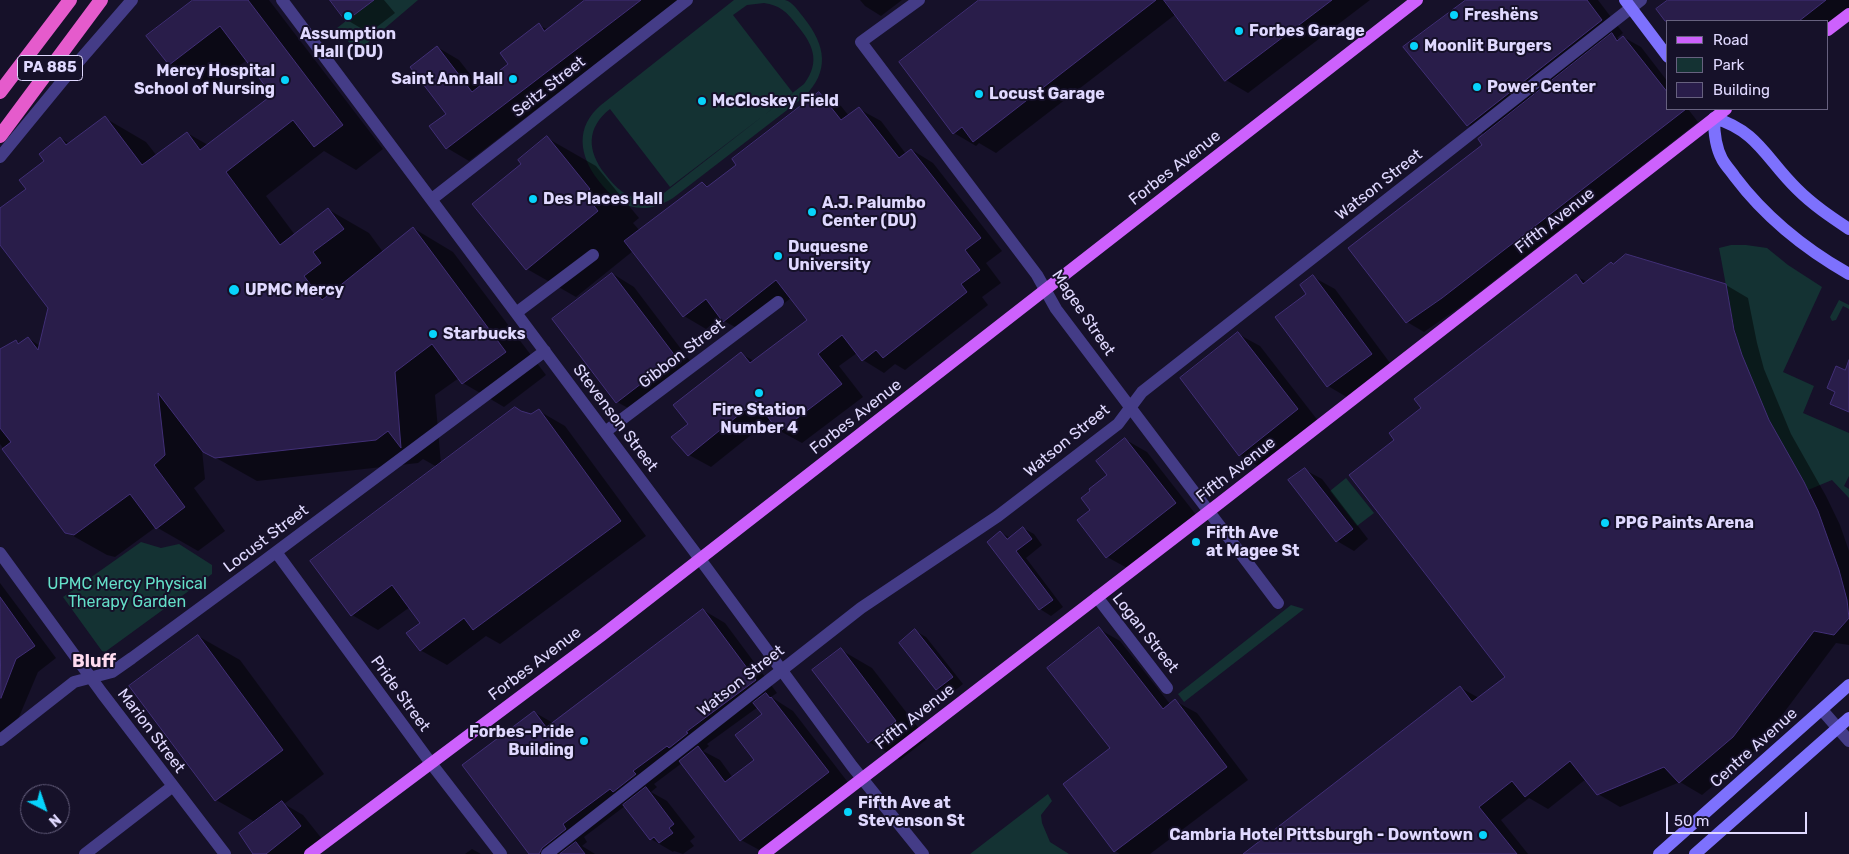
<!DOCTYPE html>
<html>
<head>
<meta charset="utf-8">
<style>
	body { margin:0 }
	#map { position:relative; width:1849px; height:854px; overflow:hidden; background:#161129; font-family:Rubik,sans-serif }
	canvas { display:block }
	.legend { position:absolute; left:1666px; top:20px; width:162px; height:90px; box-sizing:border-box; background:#161129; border:1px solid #67617f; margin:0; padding:6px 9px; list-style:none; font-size:15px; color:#e0d9ff }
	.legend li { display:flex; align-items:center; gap:10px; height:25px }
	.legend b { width:25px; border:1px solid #67617f }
	.north { position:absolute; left:20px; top:784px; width:50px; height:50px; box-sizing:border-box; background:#161129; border:1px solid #67617f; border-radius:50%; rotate:139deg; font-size:14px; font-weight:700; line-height:20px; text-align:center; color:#e0d9ff }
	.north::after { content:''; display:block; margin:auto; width:18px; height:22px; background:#07d4fc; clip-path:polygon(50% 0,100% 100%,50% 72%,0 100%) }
	.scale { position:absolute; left:1666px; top:812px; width:141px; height:22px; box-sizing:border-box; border:2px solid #e0d9ff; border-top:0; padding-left:6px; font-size:15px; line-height:18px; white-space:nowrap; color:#e0d9ff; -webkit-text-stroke:4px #161129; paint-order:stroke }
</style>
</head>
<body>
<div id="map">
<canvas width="1849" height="854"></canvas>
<ul class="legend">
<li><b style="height:6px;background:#cd61fd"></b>Road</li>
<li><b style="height:14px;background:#143233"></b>Park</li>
<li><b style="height:14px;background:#291d4a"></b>Building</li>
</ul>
<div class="north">N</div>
<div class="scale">50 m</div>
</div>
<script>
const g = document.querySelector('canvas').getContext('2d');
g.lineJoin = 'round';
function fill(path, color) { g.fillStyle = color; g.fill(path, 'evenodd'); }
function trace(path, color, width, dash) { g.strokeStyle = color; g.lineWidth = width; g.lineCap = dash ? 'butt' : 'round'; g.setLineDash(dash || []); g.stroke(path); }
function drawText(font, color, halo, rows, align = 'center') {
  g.font = font + ' Rubik,sans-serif'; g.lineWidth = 4; g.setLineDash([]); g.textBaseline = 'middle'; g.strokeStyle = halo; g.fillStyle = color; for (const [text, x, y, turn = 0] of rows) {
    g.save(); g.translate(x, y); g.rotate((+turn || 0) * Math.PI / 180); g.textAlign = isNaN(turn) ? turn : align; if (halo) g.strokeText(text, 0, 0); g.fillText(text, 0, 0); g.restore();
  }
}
fill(new Path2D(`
	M 373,0 L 418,0 L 357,52 L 337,28 Z
	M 734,0 C 746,0 775,0 785,0 C 793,2 799,12 804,18 C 826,46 830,71 804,97 L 673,198 C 642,217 619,208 598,180 C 579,155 575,127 601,105 ZM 764,3 C 779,5 787,12 796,24 C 813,44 821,61 804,84 L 664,193 C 637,206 621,195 605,174 C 587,151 586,128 610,109 L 670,187 L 793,93 L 733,15 L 747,5 Z
	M 1731,245 L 1746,245 L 1767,248 L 1788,265 L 1822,287 L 1783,372 L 1814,386 L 1803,413 L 1849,433 L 1849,476 L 1844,486 L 1849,489 L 1849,498 L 1832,480 L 1808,490 C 1783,446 1756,401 1741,353 C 1731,319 1726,283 1719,248 Z
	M 1839,300 L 1849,305 L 1849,309 L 1843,306 L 1836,320 L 1832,321 L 1830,317 Z
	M 1346,478 L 1374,513 L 1357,526 L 1330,491 Z
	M 141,542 L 161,548 L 179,544 L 212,565 L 212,574 L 105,652 L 102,651 L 63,597 Z
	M 1291,605 L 1304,609 L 1184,702 L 1178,694 Z
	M 1048,794 L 1052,801 L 1041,815 L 1042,823 L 1050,842 L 1069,854 L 970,854 Z`), '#143233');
fill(new Path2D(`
	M 195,0 L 269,0 L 383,149 L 356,170 L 324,151 L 266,196 L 295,235 L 329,210 L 369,233 L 383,252 L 413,228 L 453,252 L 546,375 L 504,407 L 463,383 L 459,378 L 435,395 L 441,464 L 539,411 L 565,426 L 646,536 L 500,644 L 486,636 L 447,665 L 420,650 L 422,623 L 410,607 L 378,630 L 352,615 L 437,467 L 423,459 L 418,463 L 257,481 L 202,450 L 205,479 L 194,488 L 225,531 L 198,551 L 156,527 L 115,557 L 107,555 L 66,532 L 0,444 L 0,351 L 16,341 L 20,344 L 28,338 L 40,346 L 50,307 L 0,243 L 0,210 L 27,189 L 60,138 L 70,144 L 105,118 L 146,142 L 157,156 L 187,133 L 208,145 L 274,95 L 247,60 L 210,87 L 170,64 Z
	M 331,0 L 384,0 L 395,13 L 369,33 L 347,20 Z
	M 587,0 L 679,0 L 469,161 L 447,148 L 447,114 L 437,47 L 459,60 L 480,87 L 510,64 L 539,25 L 548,30 Z
	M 860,0 L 902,0 L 881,16 L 865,6 Z
	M 981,0 L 1370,0 L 1248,93 L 1226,80 L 1176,14 L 996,153 L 979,143 L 976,146 L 954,133 L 901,62 Z
	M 1468,0 L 1598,0 L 1623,33 L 1617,38 L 1620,40 L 1623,37 L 1641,47 L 1668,82 L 1668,109 L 1688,109 L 1698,122 L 1460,307 L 1424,332 L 1407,322 L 1484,145 L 1485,135 L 1468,125 L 1405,47 Z
	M 1670,0 L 1849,0 L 1849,11 L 1828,28 L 1828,21 L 1668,21 L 1668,23 L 1657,10 Z
	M 819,94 L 841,106 L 849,116 L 859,109 L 881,121 L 906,154 L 912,150 L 933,163 L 1002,251 L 986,263 L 1001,283 L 982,297 L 988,305 L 905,370 L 895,364 L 884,373 L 863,360 L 857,353 L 839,366 L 863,397 L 802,443 L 780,431 L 771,419 L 711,467 L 689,455 L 741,354 L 754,361 L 809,320 L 791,298 L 746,333 L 724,321 L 721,317 L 706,329 L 684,316 L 633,251 L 576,297 L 527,269 L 522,164 L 547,138 L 596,166 L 639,218 L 633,223 L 640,231 L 702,183 L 709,187 L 738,165 Z
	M 1614,265 L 1726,285 L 1748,298 L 1757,343 L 1764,369 L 1791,434 L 1826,496 L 1840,525 L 1849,551 L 1849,645 L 1836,643 L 1756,750 L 1702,795 L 1680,782 L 1620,807 L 1598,794 L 1586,779 L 1548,809 L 1529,798 L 1501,820 L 1528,854 L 1245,854 L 1461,688 L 1479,698 L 1507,677 L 1396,440 L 1423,408 L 1576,276 L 1587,282 Z
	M 613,274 L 634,287 L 697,370 L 639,414 L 617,402 Z
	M 1313,277 L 1335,289 L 1393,367 L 1350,399 L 1328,386 L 1276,317 L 1308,294 Z
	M 1238,334 L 1260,346 L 1319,422 L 1261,468 L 1240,455 Z
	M 1126,440 L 1147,452 L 1197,516 L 1129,569 L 1107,557 L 1092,510 Z
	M 1305,470 L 1322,479 L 1368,539 L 1354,551 L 1337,541 Z
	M 1023,528 L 1034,534 L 1042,545 L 1026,558 L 1063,607 L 1051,616 L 1040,609 L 988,542 L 1000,532 L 1010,538 Z
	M 0,583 L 56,658 L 38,672 L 19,717 L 0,737 Z
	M 703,610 L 725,623 L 777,693 L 771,697 L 793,711 L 850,785 L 763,852 L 741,840 L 682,763 L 654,784 L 657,787 L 651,792 L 667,801 L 695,837 L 690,841 L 694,846 L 683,854 L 674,851 L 673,852 L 651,839 L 625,806 L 584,837 L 587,842 L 582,846 L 595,854 L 530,854 L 534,712 L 553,723 ZM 758,707 L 764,715 L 756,760 L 733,778 L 720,760 L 703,751 L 709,746 L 707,744 Z
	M 1099,629 L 1120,641 L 1170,704 L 1175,701 L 1197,713 L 1248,780 L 1150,854 L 1120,854 L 1115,851 L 1064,784 L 1112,748 Z
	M 915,631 L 926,637 L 963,684 L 948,696 L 937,689 L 900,643 Z
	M 198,636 L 240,660 L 324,774 L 284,804 L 303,815 L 322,839 L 303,854 L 255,854 L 255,822 L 216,800 Z
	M 841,650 L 872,668 L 927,739 L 900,760 L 869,742 Z
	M 472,849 L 481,854 L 465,854 Z`), '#0007');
const building = new Path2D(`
	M 193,0 L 248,0 L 343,125 L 314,147 L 293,120 L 226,172 L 280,245 L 328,208 L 344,229 L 313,252 L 321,263 L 304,276 L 322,300 L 413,227 L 506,352 L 462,384 L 432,344 L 395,372 L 401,448 L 388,431 L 376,440 L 215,458 L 203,452 L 158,393 L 165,455 L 154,465 L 185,507 L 156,529 L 130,494 L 74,535 L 65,533 L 2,449 L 11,442 L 0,428 L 0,349 L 16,340 L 18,344 L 28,337 L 38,350 L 48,308 L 0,245 L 0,208 L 26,189 L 19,180 L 44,161 L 39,154 L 60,137 L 66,145 L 105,116 L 142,165 L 187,132 L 200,150 L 272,95 L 220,26 L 169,65 L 146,36 Z
	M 330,0 L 374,0 L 346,21 Z
	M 585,0 L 641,0 L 446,149 L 429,126 L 446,114 L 410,67 L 437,46 L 472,92 L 508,64 L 500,53 L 539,23 L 544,31 Z
	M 979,0 L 1156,0 L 973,142 L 962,127 L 953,134 L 899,62 Z
	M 1164,0 L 1332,0 L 1225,81 Z
	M 1466,0 L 1587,0 L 1602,20 L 1467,126 L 1403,47 Z
	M 1668,0 L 1826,0 L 1799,21 L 1665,21 L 1656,9 Z
	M 1612,33 L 1617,41 L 1623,36 L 1668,93 L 1668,109 L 1686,109 L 1442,298 L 1406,323 L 1348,248 L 1482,145 L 1478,139 Z
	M 819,92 L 841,120 L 859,107 L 899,158 L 911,149 L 981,238 L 965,250 L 980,270 L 961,284 L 967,292 L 883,358 L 876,350 L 862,361 L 842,335 L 818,354 L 842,384 L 779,432 L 756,401 L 688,456 L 671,437 L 688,424 L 673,405 L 741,352 L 750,363 L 807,320 L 776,280 L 723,322 L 706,299 L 683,317 L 624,241 L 702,182 L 707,187 L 736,165 L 732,159 Z
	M 547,136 L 590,189 L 585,194 L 598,211 L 526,270 L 472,204 L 521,164 L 518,160 Z
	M 1626,254 L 1726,284 L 1734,330 L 1742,355 L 1769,420 L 1804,482 L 1818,511 L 1839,570 L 1847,600 L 1849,618 L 1834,635 L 1814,631 L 1733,737 L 1679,783 L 1664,767 L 1597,795 L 1570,761 L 1525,797 L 1512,781 L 1479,807 L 1517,854 L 1243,854 L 1460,686 L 1472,702 L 1505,677 L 1349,475 L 1394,440 L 1389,433 L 1421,408 L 1414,399 L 1576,274 L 1583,284 L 1611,262 L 1613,264 Z
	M 612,273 L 676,357 L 616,403 L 552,319 Z
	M 1313,275 L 1372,354 L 1327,387 L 1275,317 L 1306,294 L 1300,285 Z
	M 1238,332 L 1298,409 L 1239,456 L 1180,378 Z
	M 1849,360 L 1849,412 L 1830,404 L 1835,392 L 1827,388 L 1836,366 L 1845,370 Z
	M 515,407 L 521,411 L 531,414 L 539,409 L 621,521 L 473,630 L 464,618 L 420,651 L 406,633 L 420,623 L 392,585 L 351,616 L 310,561 Z
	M 1125,438 L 1176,503 L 1106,558 L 1077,520 L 1090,510 L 1081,498 L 1090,491 L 1089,489 L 1107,475 L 1096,461 Z
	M 1305,468 L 1353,529 L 1336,542 L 1288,480 Z
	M 1023,527 L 1032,539 L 1016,551 L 1053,600 L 1039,610 L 987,542 L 1000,531 L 1007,539 Z
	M 0,597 L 35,646 L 16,659 L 1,698 Z
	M 703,609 L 756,680 L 686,732 L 688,733 L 669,748 L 667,746 L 633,771 L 636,774 L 613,792 L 610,789 L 563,824 L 566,829 L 542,848 L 539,854 L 529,854 L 462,765 L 534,711 L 546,727 Z
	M 1099,627 L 1163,709 L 1175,699 L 1227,767 L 1114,852 L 1063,784 L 1110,748 L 1047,668 Z
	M 915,629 L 953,677 L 936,690 L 899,643 Z
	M 198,635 L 283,750 L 215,801 L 129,686 Z
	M 841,648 L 896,721 L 868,743 L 812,670 Z
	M 766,693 L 770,698 L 771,697 L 829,772 L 740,841 L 679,761 L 698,746 L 725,782 L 754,760 L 735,735 L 762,714 L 753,703 Z
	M 646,787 L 674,824 L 669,828 L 673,833 L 659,843 L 654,837 L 650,840 L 623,805 Z
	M 282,801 L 301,826 L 266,854 L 253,854 L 239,833 Z
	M 576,842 L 585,854 L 560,854 Z`);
fill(building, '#291d4a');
trace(building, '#412f76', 1);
trace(new Path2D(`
	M 282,0 L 700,559 L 852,766 L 923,854
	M 919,0 L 861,42 L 1037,275 L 1056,309 L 1278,603
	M 0,157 L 73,68 L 132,0
	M 432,199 L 687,0
	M 516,313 L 593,255
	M 605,432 L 778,302
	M 276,552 L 430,762
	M 0,553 L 102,693 L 225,854
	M 1097,597 L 1167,688
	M 0,740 L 74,682 L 112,672 L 132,658 L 264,561 L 545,351
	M 85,854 L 173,786
	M 547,854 L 861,608 L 998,516 L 1118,424 L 1142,392 L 1641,0`), '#443c87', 12);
trace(new Path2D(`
	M 1822,710 L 1849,741
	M 430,762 L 501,854`), '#443c87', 12);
trace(new Path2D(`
	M 1625,0 L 1668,57
	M 1714,118 C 1714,132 1715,146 1722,159 C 1725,165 1731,171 1735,177 C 1766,218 1805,249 1849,274
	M 1714,118 C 1758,131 1766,159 1797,189 C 1813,205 1831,217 1849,229
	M 1659,854 L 1849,685
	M 1695,854 L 1849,718`), '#7d71fd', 12);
trace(new Path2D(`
	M 1828,30 L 1849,14
	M 310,854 L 601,636 L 1417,0
	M 764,854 L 1221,502 L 1726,109`), '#cd61fd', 12);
trace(new Path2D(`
	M 0,92 L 70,0
	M 0,136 L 101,0`), '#e55bcc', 14);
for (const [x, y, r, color] of [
	[1454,15,5,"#07d4fc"],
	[348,16,5,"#07d4fc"],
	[1239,31,5,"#07d4fc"],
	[1414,46,5,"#07d4fc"],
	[513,79,5,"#07d4fc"],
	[285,80,5,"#07d4fc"],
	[1477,87,5,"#07d4fc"],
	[979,94,5,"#07d4fc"],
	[702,101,5,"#07d4fc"],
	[533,199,5,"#07d4fc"],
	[812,212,5,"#07d4fc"],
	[778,256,5,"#07d4fc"],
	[234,290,6,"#07d4fc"],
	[433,334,5,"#07d4fc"],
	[759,393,5,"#07d4fc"],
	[1605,523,5,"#07d4fc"],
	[1196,542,5,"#07d4fc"],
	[584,741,5,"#07d4fc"],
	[848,812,5,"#07d4fc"],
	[1483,835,5,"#07d4fc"]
]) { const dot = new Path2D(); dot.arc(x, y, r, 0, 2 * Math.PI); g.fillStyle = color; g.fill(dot); trace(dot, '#161129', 2); }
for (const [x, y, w] of [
	[50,68,65]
]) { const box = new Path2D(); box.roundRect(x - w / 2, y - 12.5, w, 25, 4); g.fillStyle = '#161129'; g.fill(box); trace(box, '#e0d9ff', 1); }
drawText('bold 15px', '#e0d9ff', null, [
	["PA 885",50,68]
]);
drawText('bold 16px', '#e0d9ff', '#161129', [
	["Freshëns",1464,15],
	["Forbes Garage",1249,31],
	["Assumption",348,34,"center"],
	["Hall (DU)",348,52,"center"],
	["Moonlit Burgers",1424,46],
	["Mercy Hospital",275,71,"right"],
	["School of Nursing",275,89,"right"],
	["Saint Ann Hall",503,79,"right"],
	["Power Center",1487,87],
	["Locust Garage",989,94],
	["McCloskey Field",712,101],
	["Des Places Hall",543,199],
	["A.J. Palumbo",822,203],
	["Center (DU)",822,221],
	["Duquesne",788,247],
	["University",788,265],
	["UPMC Mercy",245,290],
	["Starbucks",443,334],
	["Fire Station",759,410,"center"],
	["Number 4",759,428,"center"],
	["PPG Paints Arena",1615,523],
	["Fifth Ave",1206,533],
	["at Magee St",1206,551],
	["Forbes-Pride",574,732,"right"],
	["Building",574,750,"right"],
	["Fifth Ave at",858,803],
	["Stevenson St",858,821],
	["Cambria Hotel Pittsburgh - Downtown",1473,835,"right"]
], 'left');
drawText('16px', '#e0d9ff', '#161129', [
	["Seitz Street",549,87,-38],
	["Forbes Avenue",1175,168,-38],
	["Watson Street",1379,185,-38],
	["Fifth Avenue",1555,221,-38],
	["Magee Street",1083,313,56],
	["Gibbon Street",682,354,-37],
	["Forbes Avenue",856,417,-38],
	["Stevenson Street",615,418,53],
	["Watson Street",1067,441,-39],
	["Fifth Avenue",1236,470,-38],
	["Locust Street",266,539,-37],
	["Logan Street",1145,633,52],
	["Forbes Avenue",535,664,-37],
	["Watson Street",741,681,-38],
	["Pride Street",400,694,54],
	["Fifth Avenue",915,717,-38],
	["Marion Street",151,731,53],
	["Centre Avenue",1754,748,-42]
]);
drawText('16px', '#64dfc8', '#161129', [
	["UPMC Mercy Physical",127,584],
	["Therapy Garden",127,602]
]);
drawText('bold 18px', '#ffdbef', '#161129', [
	["Bluff",94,662]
]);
</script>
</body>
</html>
